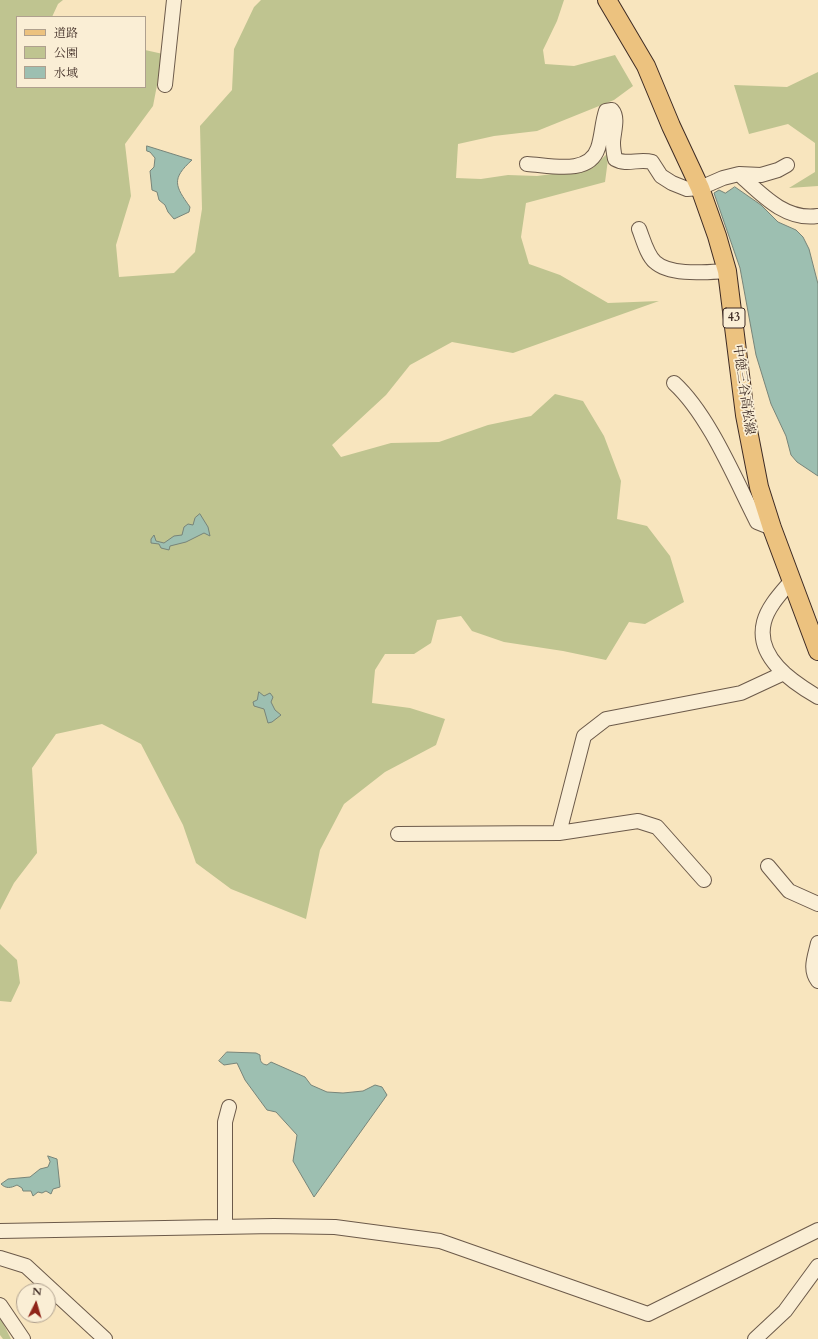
<!DOCTYPE html>
<html>
<head>
<meta charset="utf-8">
<style>
	body { margin:0 }
	#map { position:relative; width:818px; height:1339px; overflow:hidden; background:#f8e5be; font-family:Cardo,"Noto Serif JP",serif }
	canvas { display:block }
	.legend { position:absolute; left:16px; top:16px; width:130px; height:72px; box-sizing:border-box; background:#faeed5; border:1px solid #afa08e; margin:0; padding:5px 7px; list-style:none; font-size:12px; color:#3e2b24 }
	.legend li { display:flex; align-items:center; gap:8px; height:20px }
	.legend b { width:20px; border:1px solid #afa08e }
	.north { position:absolute; left:16px; top:1283px; width:40px; height:40px; box-sizing:border-box; background:#faeed5; border:1px solid #afa08e; border-radius:50%; rotate:5deg; font-size:11px; font-weight:700; line-height:16px; text-align:center; color:#3e2b24 }
	.north::after { content:''; display:block; margin:auto; width:14px; height:18px; background:#8f2418; clip-path:polygon(50% 0,100% 100%,50% 72%,0 100%) }
</style>
</head>
<body>
<div id="map">
<canvas width="818" height="1339"></canvas>
<ul class="legend">
<li><b style="height:5px;background:#ecc27f"></b>道路</li>
<li><b style="height:11px;background:#bfc490"></b>公園</li>
<li><b style="height:11px;background:#9dbfb1"></b>水域</li>
</ul>
<div class="north">N</div>
</div>
<script>
const g = document.querySelector('canvas').getContext('2d');
g.lineJoin = 'round';
function fill(path, color) { g.fillStyle = color; g.fill(path, 'evenodd'); }
function trace(path, color, width, dash) { g.strokeStyle = color; g.lineWidth = width; g.lineCap = dash ? 'butt' : 'round'; g.setLineDash(dash || []); g.stroke(path); }
function drawText(font, color, halo, rows, align = 'center') {
  g.font = font + ' Cardo,"Noto Serif JP",serif'; g.lineWidth = 3.5; g.setLineDash([]); g.textBaseline = 'middle'; g.strokeStyle = halo; g.fillStyle = color; for (const [text, x, y, turn = 0] of rows) {
    g.save(); g.translate(x, y); g.rotate((+turn || 0) * Math.PI / 180); g.textAlign = isNaN(turn) ? turn : align; if (halo) g.strokeText(text, 0, 0); g.fillText(text, 0, 0); g.restore();
  }
}
fill(new Path2D(`
	M 0,0 L 63,0 L 58,4 L 52,17 L 17,17 L 17,87 L 145,87 L 145,50 L 163,54 L 153,106 L 125,144 L 131,196 L 116,245 L 119,277 L 174,273 L 195,252 L 202,209 L 200,126 L 232,90 L 234,49 L 254,7 L 261,0 L 564,0 L 557,21 L 543,50 L 545,64 L 574,66 L 615,55 L 633,86 L 614,100 L 537,131 L 494,136 L 458,144 L 456,178 L 481,179 L 508,175 L 537,176 L 591,169 L 609,152 L 605,182 L 526,203 L 521,237 L 529,264 L 560,275 L 608,303 L 659,301 L 513,353 L 452,342 L 410,365 L 386,395 L 332,445 L 341,457 L 391,443 L 439,442 L 488,425 L 531,416 L 555,394 L 583,401 L 604,436 L 621,481 L 617,519 L 647,526 L 670,556 L 684,602 L 645,624 L 629,622 L 606,660 L 563,651 L 504,642 L 472,631 L 461,616 L 437,620 L 431,643 L 414,654 L 385,654 L 375,670 L 372,703 L 410,708 L 445,719 L 436,745 L 385,772 L 344,804 L 320,850 L 306,919 L 231,889 L 196,863 L 183,825 L 141,744 L 102,724 L 56,734 L 32,768 L 37,853 L 14,883 L 0,910 Z
	M 818,72 L 818,186 L 789,188 L 815,172 L 815,143 L 788,124 L 749,134 L 734,85 L 787,87 Z
	M 0,944 L 17,960 L 20,983 L 11,1002 L 0,1001 Z
	M 0,1317 L 11,1339 L 3,1339 L 0,1335 Z`), '#bfc490');
const water = new Path2D(`
	M 147,146 L 192,160 C 171,179 175,186 190,207 L 189,212 L 174,219 L 168,212 L 165,205 L 159,200 L 157,192 L 152,190 L 150,171 L 154,167 L 155,158 L 150,152 L 147,151 Z
	M 735,187 L 761,205 L 778,222 L 796,230 L 803,237 L 809,249 L 818,284 L 818,476 L 797,462 L 791,455 L 786,436 L 771,404 L 756,355 L 740,268 L 714,193 L 719,190 L 725,193 Z
	M 200,514 L 208,527 L 210,536 L 204,533 L 186,542 L 170,546 L 169,550 L 161,548 L 159,544 L 151,543 L 151,539 L 154,535 L 156,541 L 164,543 L 174,536 L 182,535 L 184,527 L 188,524 L 193,525 L 195,518 Z
	M 259,692 L 264,696 L 270,693 L 273,697 L 271,702 L 275,710 L 281,715 L 272,722 L 268,723 L 264,709 L 254,706 L 253,702 L 257,700 Z
	M 227,1052 L 256,1053 L 260,1055 C 260,1061 261,1064 267,1065 L 271,1062 L 305,1077 L 311,1085 L 327,1092 L 343,1093 L 363,1091 L 375,1085 L 382,1087 L 387,1095 L 314,1197 L 293,1161 L 297,1135 L 276,1112 L 267,1110 L 245,1080 L 237,1063 L 224,1065 L 219,1061 Z
	M 48,1156 L 57,1159 L 60,1187 L 53,1189 L 51,1194 L 46,1191 L 42,1193 L 38,1192 L 33,1196 L 31,1191 L 23,1191 L 22,1188 L 17,1185 C 11,1188 6,1189 1,1184 L 8,1179 L 30,1177 L 40,1169 L 48,1167 L 50,1162 Z`);
fill(water, '#9dbfb1');
trace(water, '#778479', 1);
const minor = new Path2D(`
	M 165,85 L 174,0
	M 527,164 C 549,165 589,176 598,148 C 602,136 602,123 606,111 L 612,110 C 619,118 613,133 613,143 C 613,148 614,154 615,159 C 627,166 639,158 652,162 L 661,176 L 672,183 L 687,189 L 700,188 L 723,178 L 739,174 L 761,175 L 778,170 L 787,165
	M 739,174 C 761,194 785,221 818,216
	M 639,229 C 643,239 647,255 655,262 C 670,276 707,272 727,271
	M 674,383 C 709,415 735,479 757,522 L 772,528
	M 792,580 C 782,592 768,606 764,622 C 755,657 792,682 818,697
	M 559,833 L 584,736 L 606,719 L 741,693 L 784,673
	M 398,834 L 559,833 L 638,821 L 657,827 L 704,880
	M 768,866 L 789,891 L 818,904
	M 818,981 C 809,969 815,957 818,943
	M 225,1227 L 225,1122 L 229,1107
	M 0,1231 L 274,1226 L 335,1227 L 440,1241 L 648,1314 L 818,1230
	M 0,1258 L 26,1266 L 105,1339
	M 0,1305 L 23,1339
	M 755,1339 L 785,1311 L 818,1266`);
const major = new Path2D(`
	M 607,0 L 646,66 L 671,126 L 700,188 L 717,236 L 727,271 L 745,415 L 759,487 L 772,528 L 818,651`);
trace(minor, '#6c5a4a', 16);
trace(major, '#3e2b24', 20);
trace(minor, '#faeed5', 14);
trace(major, '#ecc27f', 18);
for (const [x, y, w] of [
	[734,318,22]
]) { const box = new Path2D(); box.roundRect(x - w / 2, y - 10, w, 20, 3); g.fillStyle = '#faeed5'; g.fill(box); trace(box, '#3e2b24', 1); }
drawText('bold 12px', '#3e2b24', null, [
	["43",734,318]
]);
drawText('13px', '#3e2b24', '#faeed5', [
	["中徳三谷高松線",743,390,82]
]);
</script>
</body>
</html>
